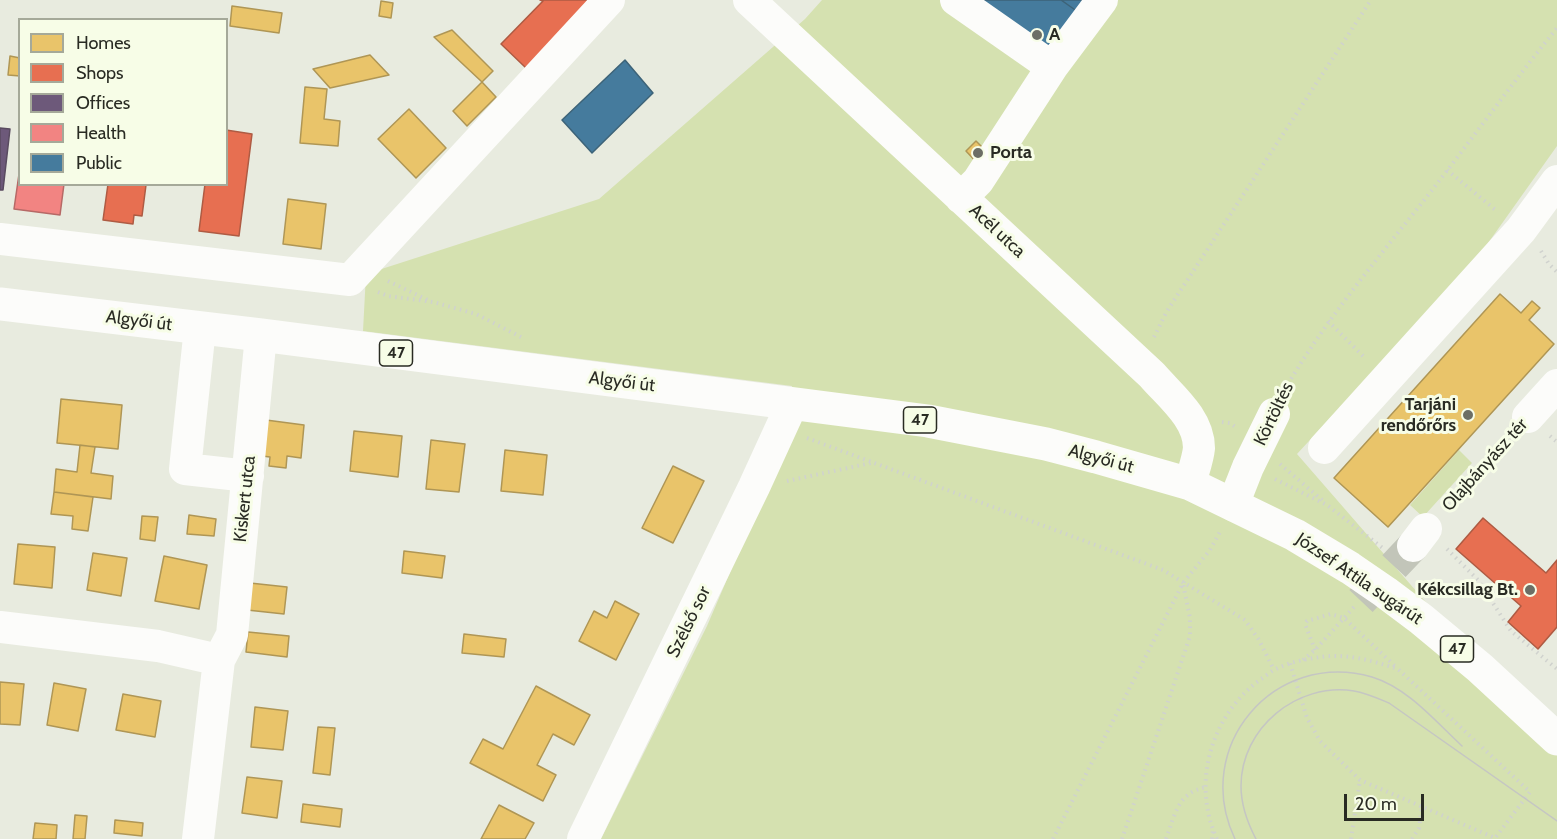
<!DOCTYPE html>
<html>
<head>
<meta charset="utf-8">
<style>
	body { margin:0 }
	#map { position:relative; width:1557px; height:839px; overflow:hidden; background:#e8ebdf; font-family:Cabin,sans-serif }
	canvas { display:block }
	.legend { position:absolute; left:18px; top:18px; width:210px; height:168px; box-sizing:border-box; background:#f7fde7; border:2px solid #a5a999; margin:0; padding:8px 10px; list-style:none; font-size:18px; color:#292b23 }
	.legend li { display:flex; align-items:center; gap:12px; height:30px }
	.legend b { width:30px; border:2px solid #a5a999 }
	.scale { position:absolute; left:1344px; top:794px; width:80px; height:27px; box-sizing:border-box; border:3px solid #292b23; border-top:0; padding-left:8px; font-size:18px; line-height:21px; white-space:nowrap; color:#292b23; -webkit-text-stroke:4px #f7fde7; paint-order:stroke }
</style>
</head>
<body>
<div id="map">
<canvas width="1557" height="839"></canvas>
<ul class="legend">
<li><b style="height:16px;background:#e9c46a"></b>Homes</li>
<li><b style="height:16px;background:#e76f51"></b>Shops</li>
<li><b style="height:16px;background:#6d597a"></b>Offices</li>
<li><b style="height:16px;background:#f28482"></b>Health</li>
<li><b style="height:16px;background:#457b9d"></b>Public</li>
</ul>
<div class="scale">20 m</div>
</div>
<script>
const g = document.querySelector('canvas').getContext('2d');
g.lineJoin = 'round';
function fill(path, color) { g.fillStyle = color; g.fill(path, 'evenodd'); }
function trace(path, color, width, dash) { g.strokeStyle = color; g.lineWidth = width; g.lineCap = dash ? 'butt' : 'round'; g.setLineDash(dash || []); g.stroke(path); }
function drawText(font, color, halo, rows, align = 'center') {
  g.font = font + ' Cabin,sans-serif'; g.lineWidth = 6; g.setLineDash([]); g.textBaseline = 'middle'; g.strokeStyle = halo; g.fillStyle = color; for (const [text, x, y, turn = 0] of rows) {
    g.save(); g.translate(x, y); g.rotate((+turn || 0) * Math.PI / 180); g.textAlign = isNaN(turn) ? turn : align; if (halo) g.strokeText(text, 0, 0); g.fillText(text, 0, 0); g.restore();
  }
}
fill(new Path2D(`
	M 822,0 L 1557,0 L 1557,146 L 1476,260 L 1297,454 L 1557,753 L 1557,839 L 601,839 L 707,626 L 764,493 L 792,386 L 363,331 L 366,274 L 599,199 L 805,19 Z
	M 1459,450 L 1472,463 L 1423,517 L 1410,505 Z`), '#d5e1b0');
const homes = new Path2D(`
	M 381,1 L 393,3 L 391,18 L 379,16 Z
	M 232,6 L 282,13 L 279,33 L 230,26 Z
	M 452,30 L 493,71 L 482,82 L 434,37 Z
	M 370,55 L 389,75 L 330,88 L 313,69 Z
	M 10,56 L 20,58 L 20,76 L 8,75 Z
	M 482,82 L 496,97 L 467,126 L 453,111 Z
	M 305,87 L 327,89 L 324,119 L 340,121 L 338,146 L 300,143 Z
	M 409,109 L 446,148 L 416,178 L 378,139 Z
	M 976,141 L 990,155 L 979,165 L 966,151 Z
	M 288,199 L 326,204 L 321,249 L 283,244 Z
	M 1500,294 L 1521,313 L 1532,301 L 1540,308 L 1529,320 L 1554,344 L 1388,527 L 1334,478 Z
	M 61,399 L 122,405 L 118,449 L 57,443 Z
	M 266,420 L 304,425 L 301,458 L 287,456 L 286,468 L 269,466 L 270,457 L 262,456 Z
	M 354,431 L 402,436 L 398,477 L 350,471 Z
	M 431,440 L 465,444 L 459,492 L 426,489 Z
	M 80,445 L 95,447 L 91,473 L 113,476 L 111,499 L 54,492 L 56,469 L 77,472 Z
	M 505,450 L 547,455 L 543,495 L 501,491 Z
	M 673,466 L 704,481 L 673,543 L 642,528 Z
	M 54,492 L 93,497 L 88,531 L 72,529 L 73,516 L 51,514 Z
	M 189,515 L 216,519 L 214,536 L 187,534 Z
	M 142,516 L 158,517 L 155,541 L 140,539 Z
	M 18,544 L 55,547 L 52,588 L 14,584 Z
	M 404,551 L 445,556 L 442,578 L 402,573 Z
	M 93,553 L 127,558 L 121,596 L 87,590 Z
	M 164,556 L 207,565 L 199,609 L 155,601 Z
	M 250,583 L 287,587 L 284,614 L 247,610 Z
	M 615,601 L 639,614 L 616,660 L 579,641 L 594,611 L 607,618 Z
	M 248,632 L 289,636 L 287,657 L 246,652 Z
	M 464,634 L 506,639 L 504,657 L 462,653 Z
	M 0,682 L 24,684 L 20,725 L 0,724 Z
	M 54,683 L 86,689 L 78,731 L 47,725 Z
	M 536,686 L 590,715 L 574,745 L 553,734 L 537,765 L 556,775 L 543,801 L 470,763 L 483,739 L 503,749 Z
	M 123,694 L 161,701 L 155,737 L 116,730 Z
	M 255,707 L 288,711 L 283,750 L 251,747 Z
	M 318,727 L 335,728 L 330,775 L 313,773 Z
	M 247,777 L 282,781 L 277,818 L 242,813 Z
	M 303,804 L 342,809 L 340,827 L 301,822 Z
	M 499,805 L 534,823 L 525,839 L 481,839 Z
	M 75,815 L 87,816 L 85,839 L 73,839 Z
	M 115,820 L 143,823 L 142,836 L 114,833 Z
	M 35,823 L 57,825 L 56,839 L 33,839 Z`);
fill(homes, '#e9c46a');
trace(homes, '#af9655', 1.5);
const shops = new Path2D(`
	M 540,0 L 591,0 L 526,68 L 501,44 L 543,1 Z
	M 226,130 L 252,134 L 239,236 L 199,231 L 205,184 L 226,184 Z
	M 108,184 L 146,185 L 142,216 L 134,215 L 133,224 L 103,220 Z
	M 1483,518 L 1546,573 L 1557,560 L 1557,627 L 1538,649 L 1508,622 L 1521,606 L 1456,549 Z`);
fill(shops, '#e76f51');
trace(shops, '#ae5b43', 1.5);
const offices = new Path2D(`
	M 0,128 L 10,129 L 3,190 L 0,190 Z`);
fill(offices, '#6d597a');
trace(offices, '#594b60', 1.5);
const health = new Path2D(`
	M 20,167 L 20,184 L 64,184 L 60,215 L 14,209 Z`);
fill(health, '#f28482');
trace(health, '#b66966', 1.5);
const public = new Path2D(`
	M 962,0 L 1061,0 L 1078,12 L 1046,58 Z
	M 1061,0 L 1086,0 L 1078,12 Z
	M 625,60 L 653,93 L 592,153 L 562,120 Z`);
fill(public, '#457b9d');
trace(public, '#3d6378', 1.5);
trace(new Path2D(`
	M 1361,601 L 1413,546`), '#c2c5b9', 32, [32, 16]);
trace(new Path2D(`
	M 1447,170 L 1498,212
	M 1541,251 L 1549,264 L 1557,272
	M 388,281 L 430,301
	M 378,292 L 388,296 L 433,302 L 476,314 L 521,337
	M 1328,321 L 1366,359
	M 1154,337 L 1167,311 L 1371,0
	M 1285,389 C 1326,319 1379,257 1429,194 C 1472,139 1513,82 1557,28
	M 1222,422 L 1230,423 L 1237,428
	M 1550,436 L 1557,442
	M 807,438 L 1163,570 L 1245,620 L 1259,640 L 1274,670
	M 1280,464 L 1322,500
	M 1275,479 L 1327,505 L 1384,549
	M 787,481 L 871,463
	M 1444,509 L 1510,437
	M 1447,549 L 1478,580 L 1511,631 L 1557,669
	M 1315,650 L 1305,624 L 1307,621 L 1331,614 L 1344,618 L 1397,668
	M 1303,660 L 1315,650 L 1354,607
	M 1053,839 L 1183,583 L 1210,550 L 1221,530
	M 1122,839 L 1190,636 L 1190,618 L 1183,584
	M 1166,839 C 1175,815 1177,793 1206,787
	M 1212,839 L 1213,830
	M 1217,839 C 1191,783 1211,715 1261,679 C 1266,676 1271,671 1276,669 C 1290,662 1306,659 1321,657 C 1347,653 1373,661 1398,669 L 1530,792 L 1495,838 L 1360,780 L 1320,741 L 1307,718 L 1290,663
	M 1351,839 L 1360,780
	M 1412,839 L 1419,828 L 1422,806`), '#d0d2ce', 4, [1.5, 4.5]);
trace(new Path2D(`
	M 749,0 L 1152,375 C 1170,396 1199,418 1199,448 C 1198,459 1193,472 1190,484
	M 956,0 L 1052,67
	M 961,198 L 978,181 L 1052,67 L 1102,0
	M 0,239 L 350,280 L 609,0
	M 200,328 L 185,469 L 248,476
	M 1528,417 L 1557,385
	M 1324,448 L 1521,230 L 1557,181
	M 1233,505 L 1248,467 L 1274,414
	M 1413,546 L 1426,529
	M 0,627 L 158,646 L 219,660
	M 198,839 L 219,660 L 232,635 L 261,335
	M 583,839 L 754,487 L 792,404`), '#fcfcfa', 32);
trace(new Path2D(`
	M 0,304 L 261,335 L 928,421 L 1046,444 L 1096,457 L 1190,484 L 1295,535 L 1350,568 L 1385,592 L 1421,619 L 1480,668 L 1557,739`), '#fcfcfa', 33);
trace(new Path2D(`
	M 1235,839 C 1191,747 1274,649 1372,677 C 1408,688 1435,721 1462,746
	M 1256,839 C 1247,822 1241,805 1241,786 C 1241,728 1297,682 1354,691 C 1366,693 1377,698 1389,703 L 1557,821`), '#c5c6c3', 1.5);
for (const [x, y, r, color] of [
	[1037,35,6,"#6c6e65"],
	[978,153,6,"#6c6e65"],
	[1468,415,6,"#6c6e65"],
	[1530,590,6,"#6c6e65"]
]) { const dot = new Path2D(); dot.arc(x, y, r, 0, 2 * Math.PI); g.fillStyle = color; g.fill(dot); trace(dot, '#f7fde7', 2); }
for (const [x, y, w] of [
	[396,353,33],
	[920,420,33],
	[1457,649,33]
]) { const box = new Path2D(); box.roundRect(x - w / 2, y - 13, w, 26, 4.5); g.fillStyle = '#f7fde7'; g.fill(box); trace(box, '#292b23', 1.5); }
drawText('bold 16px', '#292b23', null, [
	["47",396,353],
	["47",920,420],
	["47",1457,649]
]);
drawText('bold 18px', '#292b23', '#f7fde7', [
	["A",1049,35],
	["Porta",990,153],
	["Tarjáni",1456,405,"right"],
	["rendőrőrs",1456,426,"right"],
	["Kékcsillag Bt.",1518,590,"right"]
], 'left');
drawText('18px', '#292b23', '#f7fde7', [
	["Acél utca",997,231,43],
	["Algyői út",139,321,7],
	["Algyői út",622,382,7],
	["Körtöltés",1274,414,-64],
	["Algyői út",1101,459,15],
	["Olajbányász tér",1485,465,-48],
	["Kiskert utca",245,499,-84],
	["József Attila sugárút",1359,579,34],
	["Szélső sor",689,622,-64]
]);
</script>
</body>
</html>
